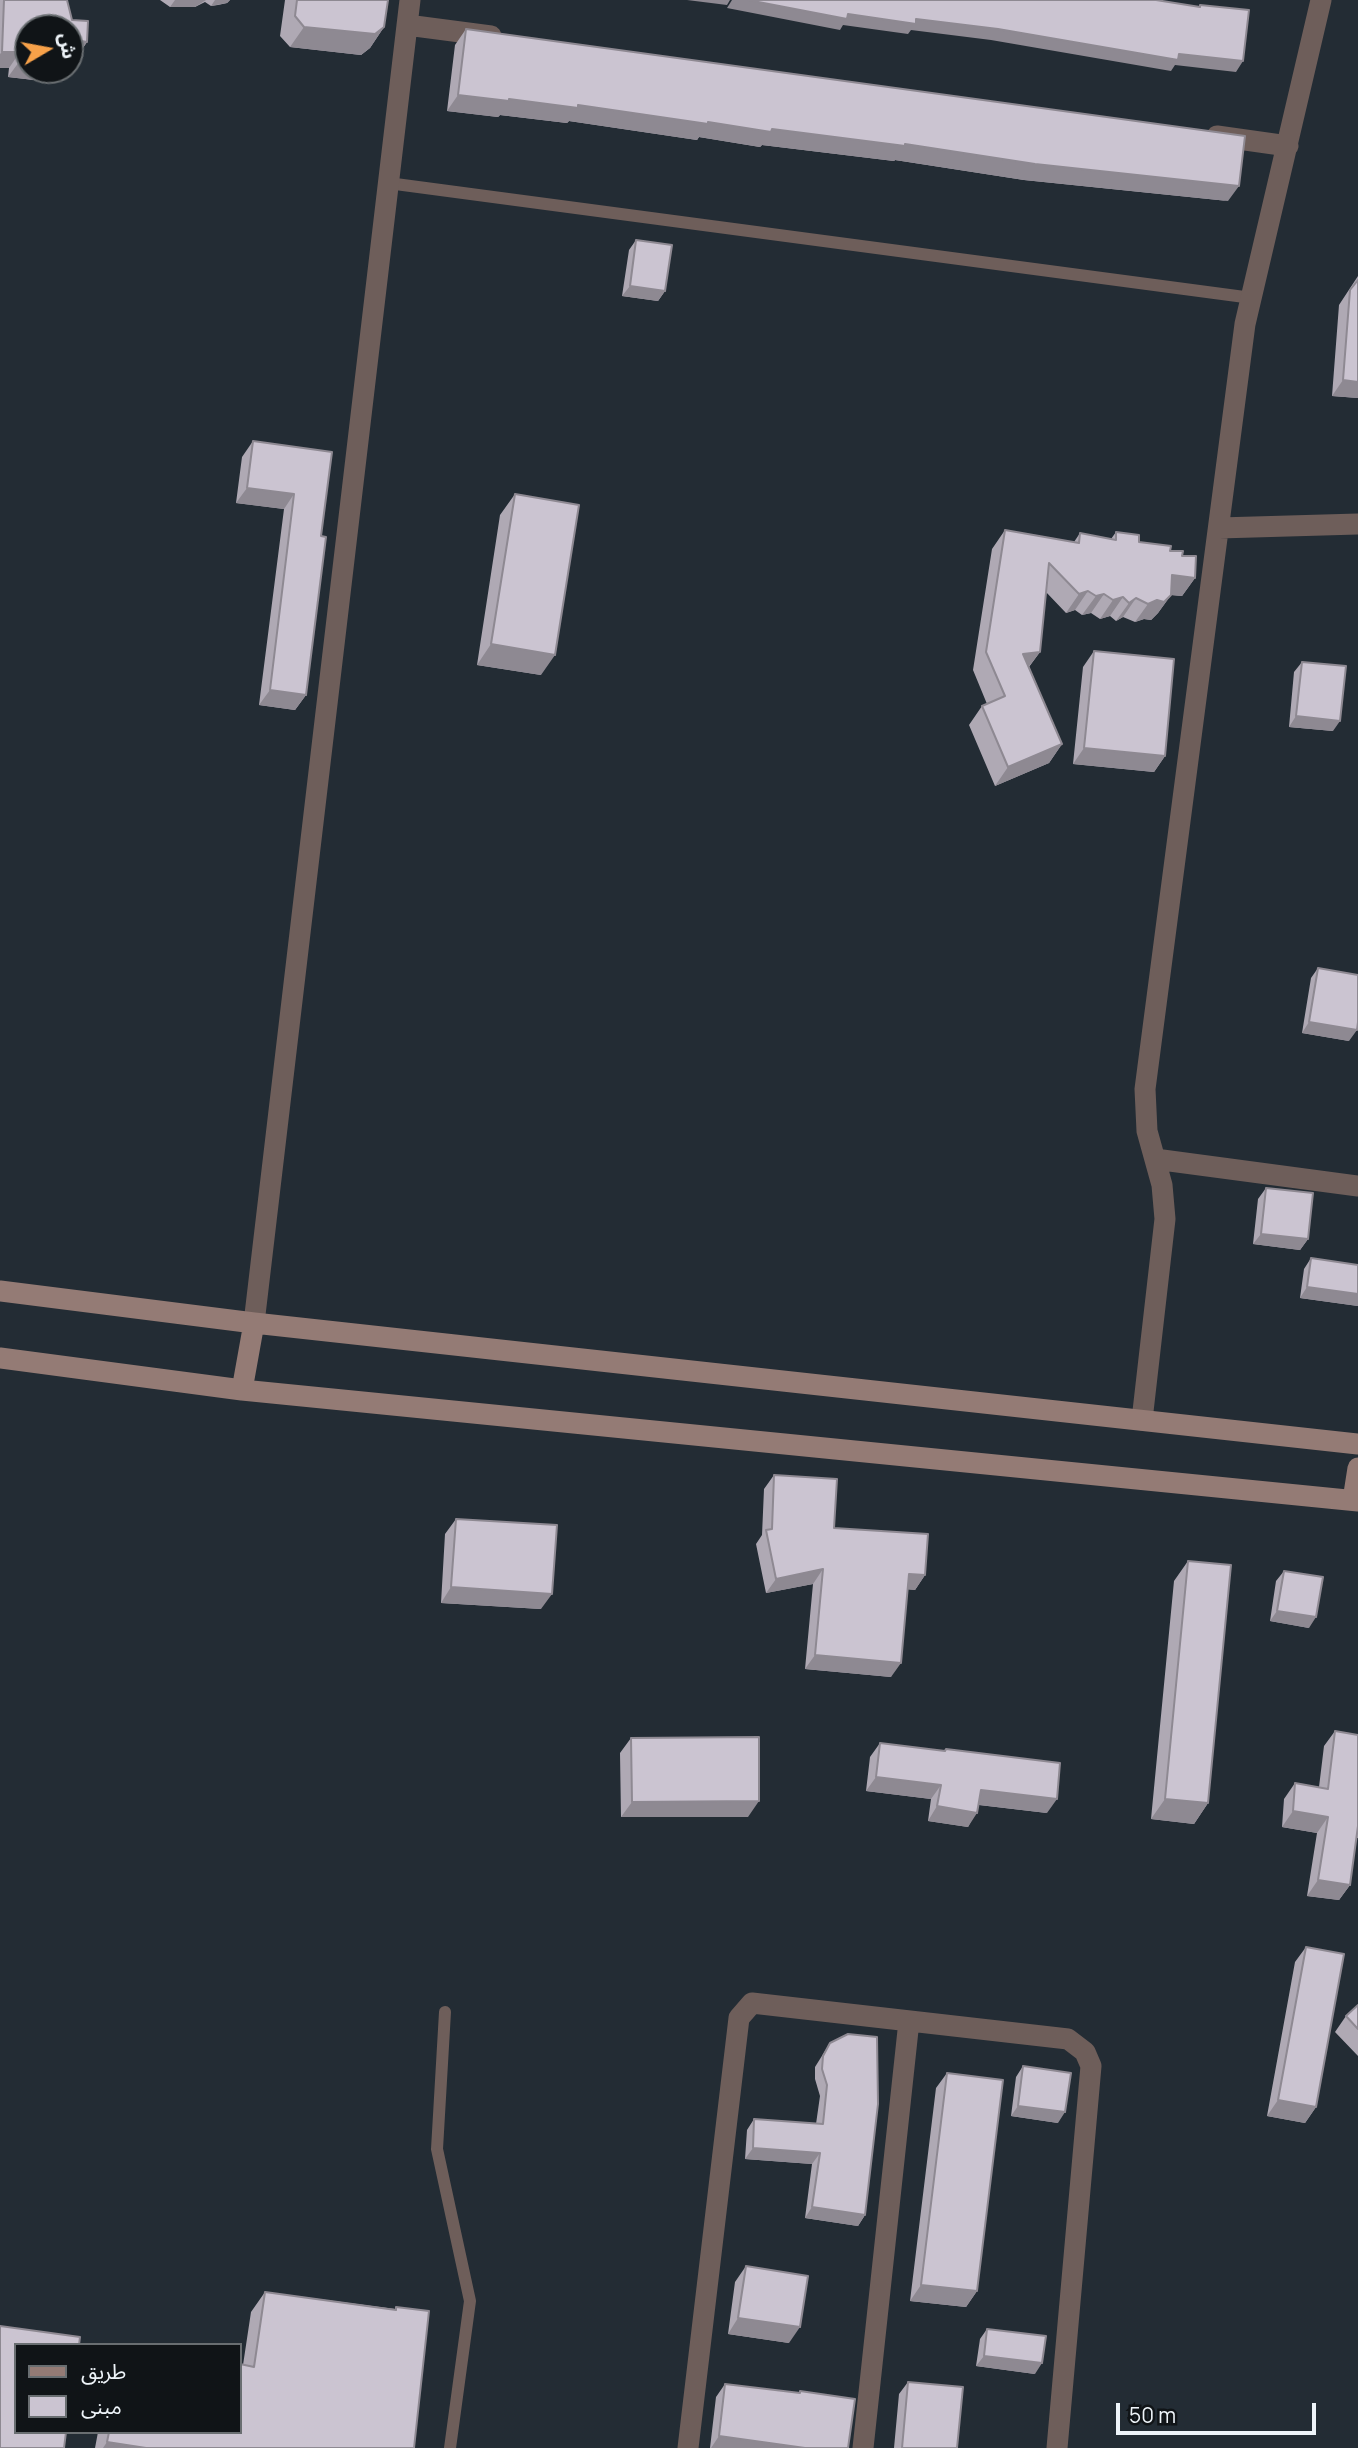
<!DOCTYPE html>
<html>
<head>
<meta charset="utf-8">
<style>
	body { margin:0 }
	#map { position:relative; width:1358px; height:2448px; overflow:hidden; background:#232c34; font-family:Manrope,"Noto Sans Arabic",sans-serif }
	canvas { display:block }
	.legend { position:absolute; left:14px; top:2343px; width:228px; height:91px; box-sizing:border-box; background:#101417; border:2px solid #696e71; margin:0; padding:9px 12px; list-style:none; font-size:21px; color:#eef4f9 }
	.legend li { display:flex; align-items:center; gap:14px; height:35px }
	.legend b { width:35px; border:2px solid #696e71 }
	.north { position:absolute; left:14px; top:14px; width:70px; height:70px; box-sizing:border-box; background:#101417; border:2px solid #696e71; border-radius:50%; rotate:80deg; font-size:19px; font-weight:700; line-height:28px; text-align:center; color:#eef4f9 }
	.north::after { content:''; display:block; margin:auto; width:24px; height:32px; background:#f7a149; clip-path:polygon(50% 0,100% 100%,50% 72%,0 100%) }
	.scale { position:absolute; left:1116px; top:2403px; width:200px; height:32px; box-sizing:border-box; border:4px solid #eef4f9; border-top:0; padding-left:9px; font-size:21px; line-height:24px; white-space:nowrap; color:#eef4f9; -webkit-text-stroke:5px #101417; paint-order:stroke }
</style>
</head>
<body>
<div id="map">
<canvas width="1358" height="2448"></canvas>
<ul class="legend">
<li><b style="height:9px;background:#947b75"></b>طريق</li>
<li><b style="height:19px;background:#cbc4d1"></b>مبنى</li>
</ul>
<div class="north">ش</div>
<div class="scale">50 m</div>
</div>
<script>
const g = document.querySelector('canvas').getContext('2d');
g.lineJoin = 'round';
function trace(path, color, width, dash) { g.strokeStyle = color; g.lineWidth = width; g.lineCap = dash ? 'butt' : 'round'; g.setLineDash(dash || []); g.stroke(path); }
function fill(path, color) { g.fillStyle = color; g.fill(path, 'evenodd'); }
trace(new Path2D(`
	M 388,183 L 1252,298
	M 445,2012 L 437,2149 L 470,2301 L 450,2448`), '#6e5e5a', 12);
trace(new Path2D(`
	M 407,25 L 491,36
	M 1217,136 L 1288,146
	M 1219,528 L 1358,524
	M 1155,1159 L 1358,1186
	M 254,1323 L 410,0
	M 1142,1420 L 1165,1219 L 1162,1185 L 1147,1131 L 1145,1089 L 1245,324 L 1321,0
	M 688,2448 L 739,2018 L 752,2003 L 1068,2039 L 1085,2052 L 1091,2066 L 1057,2448
	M 863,2448 L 909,2021`), '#6e5e5a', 21);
trace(new Path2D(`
	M 0,1291 L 254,1323 L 1358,1444
	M 0,1358 L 242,1390 L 1358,1501
	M 242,1390 L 254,1323
	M 1353,1500 L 1358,1468`), '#947b75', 21);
fill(new Path2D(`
	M 0,0 L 67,0 L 72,20 L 87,42 L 76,58 L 70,28 L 59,70 L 57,73 L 41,70 L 34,80 L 8,77 L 9,68 L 0,68 Z
	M 160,0 L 230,0 L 227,3 L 218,5 L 211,6 L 205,2 L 195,7 L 170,7 Z
	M 285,0 L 388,0 L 384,27 L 370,48 L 361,55 L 290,47 L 280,36 Z
	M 466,29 L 1228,201 L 1024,180 L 895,160 L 894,161 L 762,145 L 760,147 L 699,137 L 697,140 L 569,121 L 567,123 L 500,115 L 498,117 L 447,111 L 455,45 Z
	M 636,240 L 665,291 L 658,301 L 622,296 L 629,250 Z
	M 1358,276 L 1358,398 L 1332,396 L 1339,305 Z
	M 253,441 L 332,452 L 321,536 L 306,695 L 295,710 L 259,705 L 284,509 L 236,503 L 242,457 Z
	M 515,494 L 541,675 L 477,665 L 500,515 Z
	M 1005,530 L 1074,542 L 1080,533 L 1111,539 L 1116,532 L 1139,542 L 1170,551 L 1182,556 L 1195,578 L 1182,596 L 1171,595 L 1158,613 L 1151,620 L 1144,619 L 1135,622 L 1123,617 L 1116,621 L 1110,616 L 1100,619 L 1091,613 L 1082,615 L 1075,610 L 1066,613 L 1046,592 L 1040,652 L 1029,667 L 1062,744 L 1049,763 L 995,786 L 969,725 L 982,706 L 987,704 L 973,670 L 992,549 Z
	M 1094,651 L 1165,756 L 1154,772 L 1073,764 L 1083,667 Z
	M 1302,662 L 1333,731 L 1289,727 L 1294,672 Z
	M 1318,968 L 1349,1041 L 1302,1033 L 1311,978 Z
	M 1266,1188 L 1308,1239 L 1300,1250 L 1253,1244 L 1258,1199 Z
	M 1311,1258 L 1358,1265 L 1358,1306 L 1300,1298 L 1304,1269 Z
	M 774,1475 L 834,1528 L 925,1575 L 915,1590 L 908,1589 L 891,1677 L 805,1669 L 813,1584 L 766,1593 L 756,1544 L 762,1535 L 764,1489 Z
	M 456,1519 L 541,1609 L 441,1603 L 445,1534 Z
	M 1188,1561 L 1208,1803 L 1194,1824 L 1151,1819 L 1174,1581 Z
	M 1284,1571 L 1309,1628 L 1270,1621 L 1276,1581 Z
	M 1335,1731 L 1358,1735 L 1358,1838 L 1356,1838 L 1350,1885 L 1339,1900 L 1307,1896 L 1317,1833 L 1282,1827 L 1284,1799 L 1295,1783 L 1319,1787 L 1324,1746 Z
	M 631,1738 L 748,1817 L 621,1817 L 620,1753 Z
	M 880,1743 L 944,1751 L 946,1749 L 1047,1813 L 979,1805 L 968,1827 L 928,1821 L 931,1799 L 866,1791 L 870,1757 Z
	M 1306,1947 L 1316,2107 L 1305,2123 L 1267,2116 L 1295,1962 Z
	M 1358,2005 L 1358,2056 L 1335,2032 L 1346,2016 Z
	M 830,2043 L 865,2215 L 858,2226 L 805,2218 L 812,2164 L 745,2159 L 747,2130 L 754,2119 L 816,2124 L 820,2096 L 815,2079 L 815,2067 Z
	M 1023,2066 L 1058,2123 L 1011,2116 L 1016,2077 Z
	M 947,2073 L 977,2291 L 966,2307 L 910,2301 L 936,2088 Z
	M 746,2266 L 789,2343 L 728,2334 L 735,2282 Z
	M 265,2292 L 395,2309 L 396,2307 L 414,2448 L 95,2448 L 98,2432 L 240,2432 L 243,2365 L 251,2312 Z
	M 987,2329 L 1035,2374 L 976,2366 L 980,2339 Z
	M 908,2382 L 957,2448 L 894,2448 L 899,2394 Z
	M 725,2384 L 799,2393 L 800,2391 L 848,2448 L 710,2448 L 716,2397 Z`), '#afa9b4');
fill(new Path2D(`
	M 175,0 L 206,0 L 195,7 L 170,7 Z
	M 215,0 L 230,0 L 227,3 L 211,6 Z
	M 687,0 L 730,0 L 727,5 Z
	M 732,0 L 748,0 L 916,19 L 998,29 L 1179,54 L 1243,61 L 1236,72 L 1175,65 L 1171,71 L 991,40 L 911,30 L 908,34 L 843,25 L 840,30 L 727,8 Z
	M 304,27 L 384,27 L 370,48 L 361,55 L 290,47 Z
	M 70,39 L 87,42 L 76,58 L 70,57 Z
	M 2,52 L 20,52 L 9,68 L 0,68 L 0,54 Z
	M 19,62 L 28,63 L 28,70 L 59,70 L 57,73 L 41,70 L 34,80 L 8,77 Z
	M 458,95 L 578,105 L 772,129 L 905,144 L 1239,186 L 1228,201 L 1024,180 L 895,160 L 894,161 L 762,145 L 760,147 L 699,137 L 697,140 L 569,121 L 567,123 L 500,115 L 498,117 L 447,111 Z
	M 630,286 L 665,291 L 658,301 L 622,296 Z
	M 1343,380 L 1358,382 L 1358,398 L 1332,396 Z
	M 247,488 L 294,494 L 284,509 L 236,503 Z
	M 1172,575 L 1195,578 L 1182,596 L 1171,595 L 1158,613 L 1151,620 L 1144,619 L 1135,622 L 1148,604 Z
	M 1088,591 L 1075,610 L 1066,613 L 1079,594 Z
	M 1104,594 L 1091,613 L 1082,615 L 1096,596 Z
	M 1123,597 L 1110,616 L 1100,619 L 1113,600 Z
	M 1136,598 L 1123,617 L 1116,621 L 1129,603 Z
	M 491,644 L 555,655 L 541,675 L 477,665 Z
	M 1040,652 L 1026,670 L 1023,654 Z
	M 270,690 L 306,695 L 295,710 L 259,705 Z
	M 1296,716 L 1340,721 L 1333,731 L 1289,727 Z
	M 1062,744 L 1049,763 L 995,786 L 1008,767 Z
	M 1084,748 L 1165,756 L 1154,772 L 1073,764 Z
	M 1309,1022 L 1357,1030 L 1349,1041 L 1302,1033 Z
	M 1261,1234 L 1308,1239 L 1300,1250 L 1253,1244 Z
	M 1307,1287 L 1358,1294 L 1358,1306 L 1300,1298 Z
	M 823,1569 L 813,1584 L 766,1593 L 776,1579 Z
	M 909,1574 L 925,1575 L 915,1590 L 899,1589 Z
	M 451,1587 L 552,1594 L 541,1609 L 441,1603 Z
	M 1277,1611 L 1316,1617 L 1309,1628 L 1270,1621 Z
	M 815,1655 L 901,1663 L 891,1677 L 805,1669 Z
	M 876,1777 L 941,1785 L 931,1799 L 866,1791 Z
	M 981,1790 L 1057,1799 L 1047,1813 L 971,1804 Z
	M 1165,1799 L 1208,1803 L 1194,1824 L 1151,1819 Z
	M 759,1801 L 748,1817 L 621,1817 L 632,1802 Z
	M 937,1806 L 977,1813 L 968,1827 L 928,1821 Z
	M 1293,1811 L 1328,1817 L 1317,1833 L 1282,1827 Z
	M 1318,1880 L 1350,1885 L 1339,1900 L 1307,1896 Z
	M 1278,2100 L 1316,2107 L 1305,2123 L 1267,2116 Z
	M 1018,2106 L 1065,2112 L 1058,2123 L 1011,2116 Z
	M 753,2148 L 820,2153 L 812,2164 L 745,2159 Z
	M 812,2207 L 865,2215 L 858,2226 L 805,2218 Z
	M 921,2285 L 977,2291 L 966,2307 L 910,2301 Z
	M 738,2318 L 800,2327 L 789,2343 L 728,2334 Z
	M 984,2356 L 1042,2363 L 1035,2374 L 976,2366 Z
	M 719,2436 L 805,2448 L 711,2448 Z
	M 107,2442 L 146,2448 L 103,2448 Z`), '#8e8992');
const building = new Path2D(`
	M 4,0 L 67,0 L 72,20 L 88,21 L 87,42 L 70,39 L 70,28 L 28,28 L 28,63 L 19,62 L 20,52 L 2,52 Z
	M 297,0 L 388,0 L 384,27 L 375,34 L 304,27 L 295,16 Z
	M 748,0 L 1156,0 L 1200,7 L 1200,5 L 1249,10 L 1243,61 L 1179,54 L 1178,60 L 998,29 L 916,19 L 916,24 L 848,14 L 847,19 Z
	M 466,29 L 1245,136 L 1239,186 L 1035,164 L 905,144 L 905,146 L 772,129 L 771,132 L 708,122 L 708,124 L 578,105 L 578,108 L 509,99 L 509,101 L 458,95 Z
	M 636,240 L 672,245 L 665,291 L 630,286 Z
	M 1358,280 L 1358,382 L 1343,380 L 1350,290 Z
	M 253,441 L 332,452 L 321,536 L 326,537 L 306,695 L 270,690 L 294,494 L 247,488 Z
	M 515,494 L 579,505 L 555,655 L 491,644 Z
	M 1005,530 L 1079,543 L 1080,533 L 1116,540 L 1116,532 L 1139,535 L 1139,542 L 1171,546 L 1170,551 L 1183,551 L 1182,556 L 1196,556 L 1195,578 L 1172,575 L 1171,595 L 1164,602 L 1157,600 L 1148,604 L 1136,598 L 1129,603 L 1123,597 L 1113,600 L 1104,594 L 1096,596 L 1088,591 L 1079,594 L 1049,563 L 1040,652 L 1023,654 L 1062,744 L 1008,767 L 982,706 L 1005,696 L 986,652 Z
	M 1094,651 L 1174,659 L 1165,756 L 1084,748 Z
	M 1302,662 L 1346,666 L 1340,721 L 1296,716 Z
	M 1318,968 L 1358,975 L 1358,1022 L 1357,1030 L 1309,1022 Z
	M 1266,1188 L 1313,1193 L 1308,1239 L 1261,1234 Z
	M 1311,1258 L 1358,1265 L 1358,1294 L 1307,1287 Z
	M 774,1475 L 837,1479 L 834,1528 L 928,1534 L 925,1575 L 909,1574 L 901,1663 L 815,1655 L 823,1569 L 776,1579 L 766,1530 L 772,1529 Z
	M 456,1519 L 557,1525 L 552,1594 L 451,1587 Z
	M 1188,1561 L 1231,1565 L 1208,1803 L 1165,1799 Z
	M 1284,1571 L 1323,1577 L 1316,1617 L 1277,1611 Z
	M 1335,1731 L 1358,1735 L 1358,1826 L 1350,1885 L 1318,1880 L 1328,1817 L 1293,1811 L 1295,1783 L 1328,1789 Z
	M 759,1737 L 759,1801 L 632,1802 L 631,1738 Z
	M 880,1743 L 945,1751 L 946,1749 L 1060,1763 L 1057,1799 L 981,1790 L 977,1813 L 937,1806 L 941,1785 L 876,1777 Z
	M 1306,1947 L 1344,1954 L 1316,2107 L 1278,2100 Z
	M 1358,2005 L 1358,2029 L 1346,2016 Z
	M 848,2034 L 877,2037 L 878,2104 L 865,2215 L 812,2207 L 820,2153 L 753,2148 L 754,2119 L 823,2124 L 827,2085 L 822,2069 L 823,2056 L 830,2043 Z
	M 1023,2066 L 1071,2073 L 1065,2112 L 1018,2106 Z
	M 947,2073 L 1003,2080 L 977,2291 L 921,2285 Z
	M 746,2266 L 808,2276 L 800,2327 L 738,2318 Z
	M 265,2292 L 396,2310 L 396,2307 L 429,2311 L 414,2448 L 146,2448 L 107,2442 L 109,2432 L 240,2432 L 240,2364 L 254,2367 Z
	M 0,2326 L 80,2337 L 79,2345 L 16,2345 L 16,2432 L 66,2432 L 64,2448 L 0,2448 Z
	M 987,2329 L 1046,2336 L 1042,2363 L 984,2356 Z
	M 908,2382 L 963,2387 L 957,2448 L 902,2448 Z
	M 725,2384 L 800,2393 L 800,2391 L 855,2399 L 848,2448 L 805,2448 L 719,2436 Z`);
fill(building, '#cbc4d1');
trace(building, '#8e8992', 2);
</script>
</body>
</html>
